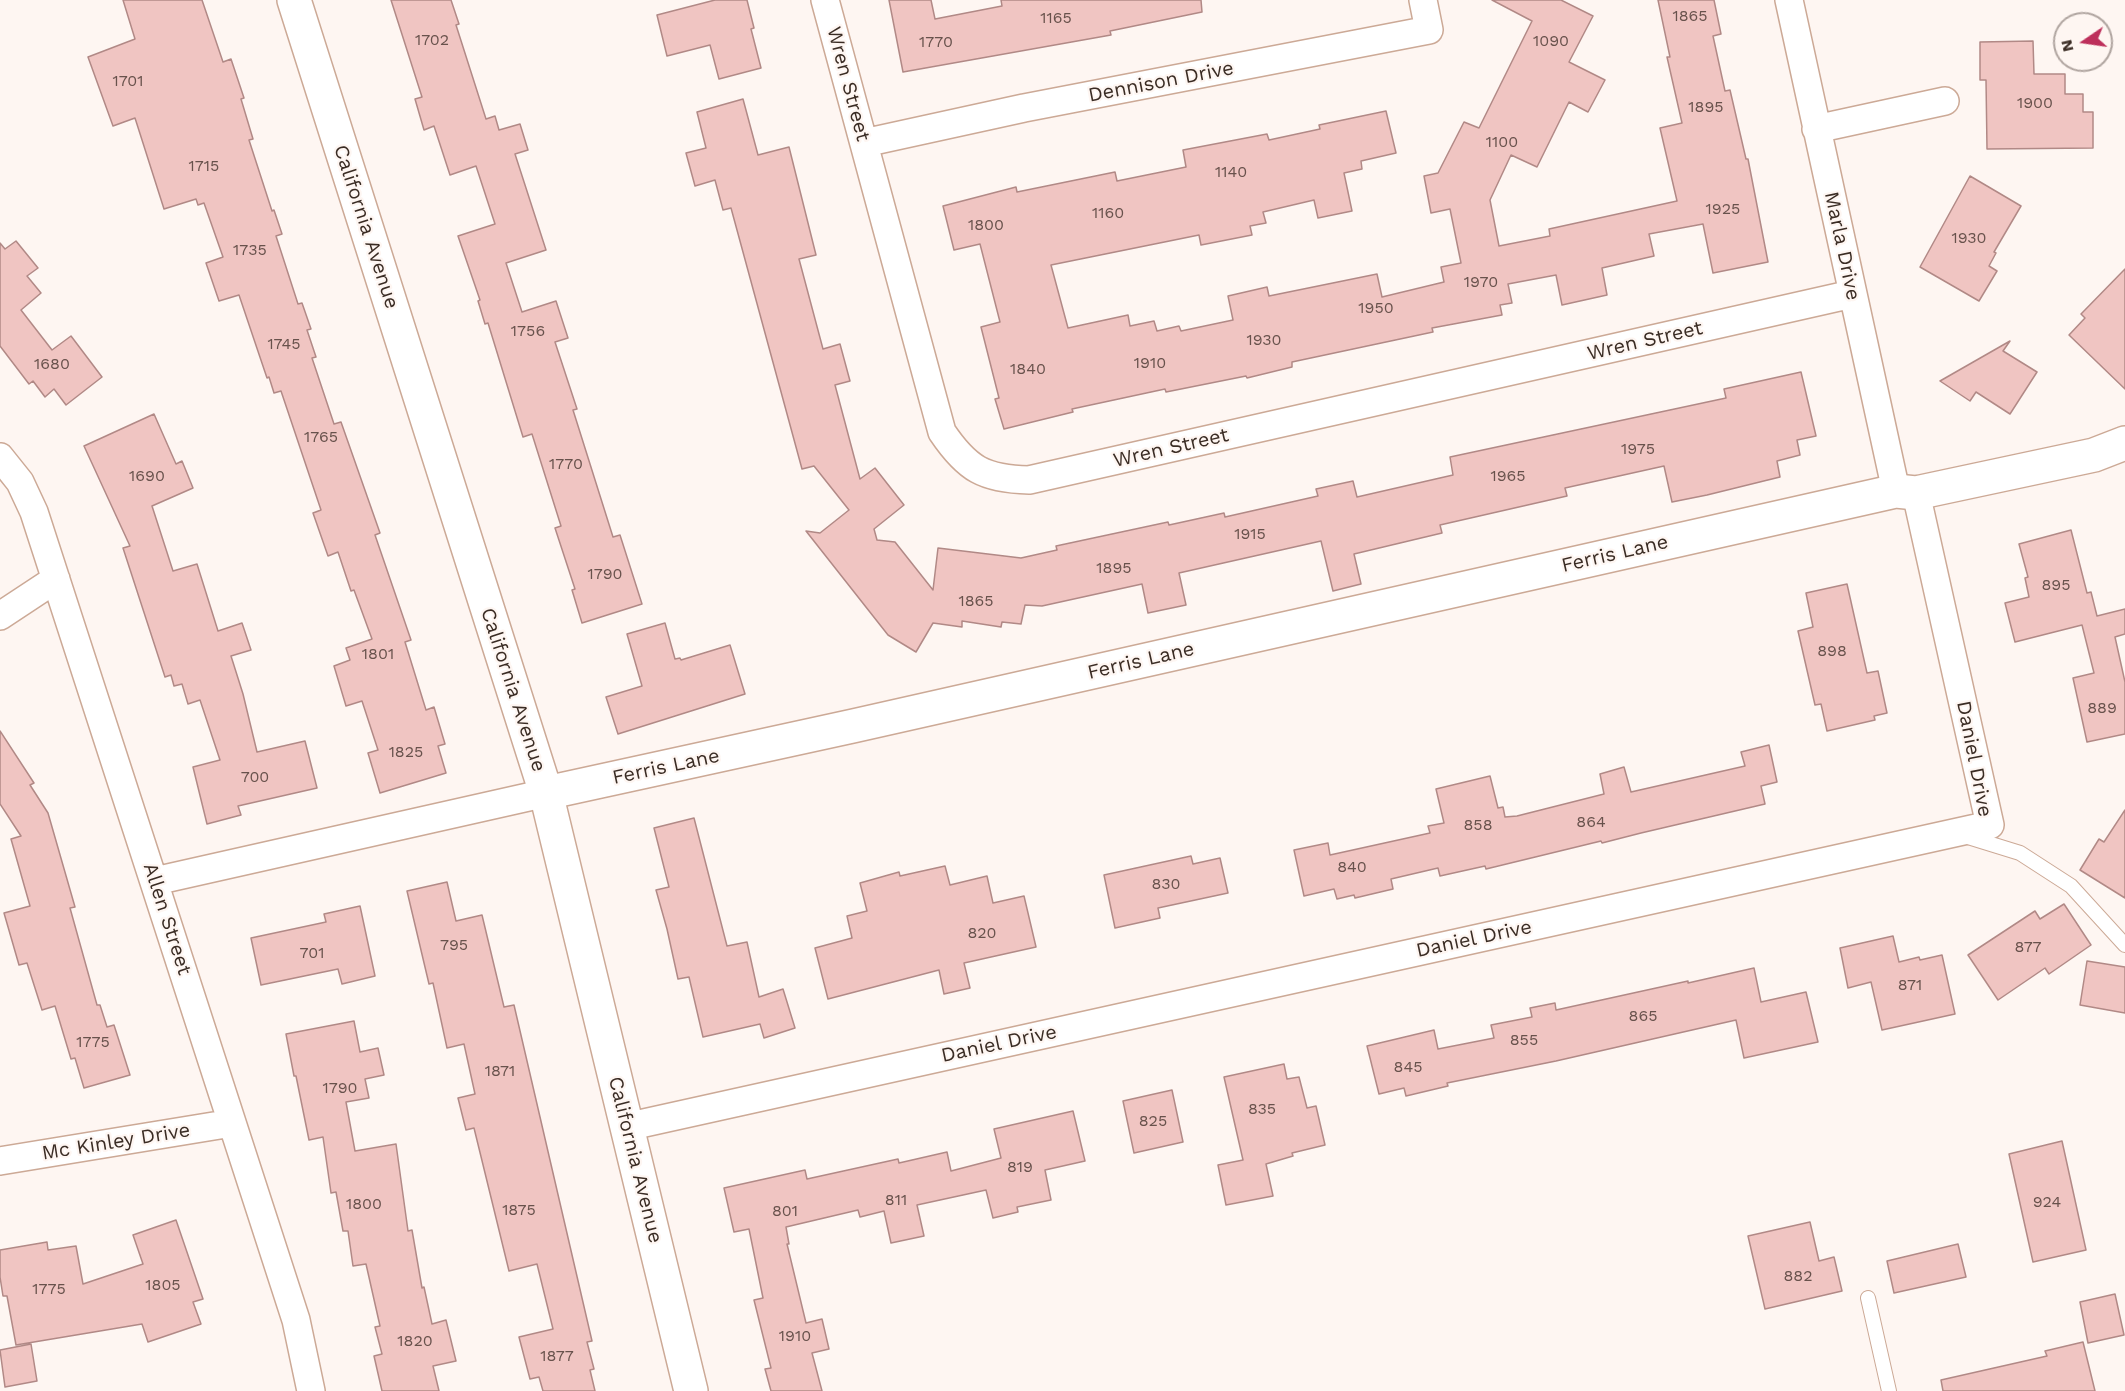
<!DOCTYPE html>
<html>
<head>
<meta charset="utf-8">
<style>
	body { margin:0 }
	#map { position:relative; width:2125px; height:1391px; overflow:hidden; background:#fef6f2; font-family:"Work Sans",sans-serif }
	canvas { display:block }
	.north { position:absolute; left:2053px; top:12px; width:60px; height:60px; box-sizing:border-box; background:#fef6f2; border:2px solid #b0a5a0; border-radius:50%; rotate:257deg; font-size:16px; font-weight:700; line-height:24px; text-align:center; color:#3a2c24 }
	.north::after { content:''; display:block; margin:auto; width:21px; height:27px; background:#bd2f5b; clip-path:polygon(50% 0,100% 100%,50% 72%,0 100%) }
</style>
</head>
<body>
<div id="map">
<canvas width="2125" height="1391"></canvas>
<div class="north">N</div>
</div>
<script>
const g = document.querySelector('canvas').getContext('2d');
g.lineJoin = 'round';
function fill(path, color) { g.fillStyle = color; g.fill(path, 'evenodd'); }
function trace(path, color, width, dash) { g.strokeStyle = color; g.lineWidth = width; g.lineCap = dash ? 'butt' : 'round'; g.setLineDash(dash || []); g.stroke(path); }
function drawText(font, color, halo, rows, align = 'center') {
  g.font = font + ' "Work Sans",sans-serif'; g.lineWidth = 4.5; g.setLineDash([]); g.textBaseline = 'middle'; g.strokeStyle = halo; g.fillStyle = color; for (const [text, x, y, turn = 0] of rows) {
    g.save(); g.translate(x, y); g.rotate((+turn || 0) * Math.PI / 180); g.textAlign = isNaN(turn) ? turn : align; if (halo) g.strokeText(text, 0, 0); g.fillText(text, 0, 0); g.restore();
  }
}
const building = new Path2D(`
	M 123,0 L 202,0 L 223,62 L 231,59 L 244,98 L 241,99 L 253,139 L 249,140 L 272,211 L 274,210 L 282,234 L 276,236 L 298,304 L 302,303 L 311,329 L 307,330 L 316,357 L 312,358 L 334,424 L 341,422 L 380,533 L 375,535 L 411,640 L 405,642 L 426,710 L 434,707 L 445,744 L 438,746 L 446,773 L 380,793 L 368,753 L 378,750 L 362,701 L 346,706 L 334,666 L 350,660 L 346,648 L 372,639 L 354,590 L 351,591 L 338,552 L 328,556 L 313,513 L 321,510 L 281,391 L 274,393 L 269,377 L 267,378 L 239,295 L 219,301 L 206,263 L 223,257 L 204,203 L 198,205 L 196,199 L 164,209 L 135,118 L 113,126 L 88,57 L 135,39 Z
	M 391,0 L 451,0 L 459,24 L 456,25 L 486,119 L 495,116 L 499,130 L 520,124 L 528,150 L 515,154 L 546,250 L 506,263 L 522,312 L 556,301 L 568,338 L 555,342 L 577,409 L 573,410 L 613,537 L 620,535 L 642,604 L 582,623 L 572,590 L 575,589 L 555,528 L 561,526 L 532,434 L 523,437 L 488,323 L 485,324 L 478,301 L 480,300 L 458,236 L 495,224 L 476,166 L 450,175 L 434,126 L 424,130 L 415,99 L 422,97 Z
	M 715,0 L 747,0 L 754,28 L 751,29 L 761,68 L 719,79 L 710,45 L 667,56 L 657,15 Z
	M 889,0 L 931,0 L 935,19 L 1002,6 L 1001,0 L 1201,0 L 1202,12 L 1110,31 L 1111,35 L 903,72 Z
	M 1492,0 L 1561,0 L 1593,16 L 1569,62 L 1605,80 L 1588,112 L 1569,102 L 1537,167 L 1511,155 L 1490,200 L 1499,246 L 1550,236 L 1549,229 L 1677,201 L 1660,128 L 1682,123 L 1667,57 L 1670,57 L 1658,0 L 1714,0 L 1721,34 L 1713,36 L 1725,91 L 1730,90 L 1746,159 L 1748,159 L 1768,262 L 1713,273 L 1703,224 L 1649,234 L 1654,256 L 1602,268 L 1607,295 L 1562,305 L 1556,275 L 1508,284 L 1512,303 L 1500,305 L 1502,315 L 1432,328 L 1433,332 L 1292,362 L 1292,367 L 1247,378 L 1246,376 L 1166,392 L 1165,389 L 1072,409 L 1073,412 L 1004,429 L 995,399 L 999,398 L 981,327 L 1000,322 L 980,244 L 954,250 L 943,206 L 1016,187 L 1017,192 L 1115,172 L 1117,181 L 1186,167 L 1183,150 L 1267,134 L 1269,140 L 1320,129 L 1319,125 L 1386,111 L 1396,153 L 1361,161 L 1362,169 L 1344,173 L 1352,211 L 1318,218 L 1314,200 L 1263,212 L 1266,223 L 1250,226 L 1252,235 L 1201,245 L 1199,235 L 1051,265 L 1068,328 L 1128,315 L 1130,326 L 1154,321 L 1157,331 L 1179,326 L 1181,331 L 1233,320 L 1228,296 L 1267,287 L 1269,296 L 1377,274 L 1382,297 L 1444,282 L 1441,267 L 1461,263 L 1450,209 L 1431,213 L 1424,176 L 1438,173 L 1464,122 L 1479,128 L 1532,21 Z
	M 2033,41 L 2034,74 L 2065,74 L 2065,94 L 2083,94 L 2083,112 L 2093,112 L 2093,148 L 1987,149 L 1986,80 L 1980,80 L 1980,42 Z
	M 743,99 L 758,155 L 789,147 L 816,255 L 799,259 L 823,349 L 840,344 L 850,381 L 835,385 L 860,479 L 875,468 L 904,505 L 874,529 L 877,540 L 895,542 L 933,590 L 938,548 L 1021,558 L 1057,550 L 1056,546 L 1168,522 L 1169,525 L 1224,513 L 1225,517 L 1318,496 L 1316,489 L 1353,481 L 1357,497 L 1453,475 L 1450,457 L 1726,398 L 1724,389 L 1801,372 L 1816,436 L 1797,440 L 1800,455 L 1777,461 L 1780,477 L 1707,495 L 1672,502 L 1664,466 L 1565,488 L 1567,496 L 1440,525 L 1442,533 L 1354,554 L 1361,584 L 1333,591 L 1321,541 L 1179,573 L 1186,605 L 1148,613 L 1142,584 L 1042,606 L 1025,605 L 1021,624 L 1002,622 L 1001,627 L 962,621 L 962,627 L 933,623 L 916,652 L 888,635 L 806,531 L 820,533 L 849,510 L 814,466 L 802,469 L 731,208 L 723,210 L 715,180 L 695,186 L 686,153 L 706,148 L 697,112 Z
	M 1970,176 L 2021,206 L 1994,252 L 1996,253 L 1989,266 L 1997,271 L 1979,301 L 1920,267 Z
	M 16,241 L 38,268 L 27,276 L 41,293 L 21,310 L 52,350 L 71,336 L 102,377 L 66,405 L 54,389 L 45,397 L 33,381 L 29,384 L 0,346 L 0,243 L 5,249 Z
	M 2125,269 L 2125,389 L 2069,335 L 2085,318 L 2081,314 Z
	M 2010,341 L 2003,351 L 2037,372 L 2010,414 L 1976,392 L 1970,401 L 1940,381 Z
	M 154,414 L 176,464 L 182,461 L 193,488 L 152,506 L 173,571 L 197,564 L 218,631 L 242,623 L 251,650 L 231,656 L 243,694 L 257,752 L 305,741 L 317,788 L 238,806 L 241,815 L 207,824 L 193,767 L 220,760 L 200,700 L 188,704 L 182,684 L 174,686 L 171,675 L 165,677 L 123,548 L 130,546 L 84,446 Z
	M 2071,530 L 2087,593 L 2091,592 L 2097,616 L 2125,609 L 2125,634 L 2115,637 L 2125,682 L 2125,734 L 2087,742 L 2073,678 L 2094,673 L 2082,625 L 2015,642 L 2005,603 L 2029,597 L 2025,578 L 2028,577 L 2019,544 Z
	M 1847,584 L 1867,673 L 1878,671 L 1887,713 L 1874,716 L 1875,720 L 1827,731 L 1821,704 L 1815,705 L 1798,631 L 1813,627 L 1806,593 Z
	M 665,623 L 675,659 L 680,658 L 681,660 L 730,645 L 745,694 L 618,734 L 606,697 L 642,686 L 627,634 Z
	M 0,731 L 34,783 L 30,785 L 48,813 L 75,907 L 70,908 L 97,1005 L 100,1005 L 107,1027 L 114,1025 L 130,1075 L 84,1088 L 75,1058 L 71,1059 L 55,1006 L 42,1010 L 27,963 L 19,965 L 4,913 L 30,906 L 11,839 L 21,836 L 0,804 Z
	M 1769,745 L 1777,782 L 1761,786 L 1765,804 L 1641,833 L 1602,843 L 1601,841 L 1486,869 L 1485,866 L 1440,876 L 1438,868 L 1391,879 L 1393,889 L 1355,898 L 1354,895 L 1337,899 L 1334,889 L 1304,896 L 1294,850 L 1328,843 L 1330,855 L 1430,833 L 1428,826 L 1444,823 L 1436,789 L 1490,776 L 1498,808 L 1503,807 L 1505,817 L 1517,816 L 1604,794 L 1600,774 L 1624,767 L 1631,792 L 1745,766 L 1741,752 Z
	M 2125,810 L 2125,898 L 2080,870 L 2099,839 L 2104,842 Z
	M 694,818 L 727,946 L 747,942 L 759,997 L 783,989 L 795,1028 L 764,1038 L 760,1024 L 703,1037 L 689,977 L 678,979 L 667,929 L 656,890 L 669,887 L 654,828 Z
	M 1191,856 L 1193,864 L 1220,858 L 1228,893 L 1158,908 L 1160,918 L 1115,928 L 1104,875 Z
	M 945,866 L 950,885 L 987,876 L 993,903 L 1024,896 L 1036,947 L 964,963 L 970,988 L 944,994 L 939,970 L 828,999 L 815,948 L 852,938 L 847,916 L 867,911 L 860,883 L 899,872 L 900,876 Z
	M 447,882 L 456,921 L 482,915 L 504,1007 L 514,1005 L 592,1341 L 587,1342 L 594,1369 L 590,1370 L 595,1391 L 543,1391 L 539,1377 L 530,1379 L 519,1337 L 553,1329 L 537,1264 L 509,1271 L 474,1128 L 466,1130 L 458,1098 L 475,1094 L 464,1044 L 447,1048 L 433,983 L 429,984 L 407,891 Z
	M 2064,904 L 2091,945 L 2049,974 L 2045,968 L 1998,1000 L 1968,955 L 2035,911 L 2040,919 Z
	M 360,906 L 375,976 L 342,984 L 338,969 L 261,985 L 251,938 L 326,922 L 324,914 Z
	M 1893,936 L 1899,962 L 1919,957 L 1920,960 L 1942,955 L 1955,1014 L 1882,1030 L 1871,982 L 1848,988 L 1840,948 Z
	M 2087,961 L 2125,967 L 2125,1013 L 2080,1005 Z
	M 1754,968 L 1761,1002 L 1806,992 L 1818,1042 L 1744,1058 L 1736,1020 L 1556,1061 L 1447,1083 L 1448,1086 L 1406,1096 L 1404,1088 L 1379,1094 L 1367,1046 L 1434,1030 L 1438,1049 L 1494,1038 L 1491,1025 L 1532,1017 L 1530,1008 L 1555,1003 L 1556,1010 L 1688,981 L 1688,983 Z
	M 354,1021 L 360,1052 L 378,1048 L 384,1075 L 365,1079 L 369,1098 L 346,1102 L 355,1151 L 396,1144 L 408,1231 L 412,1230 L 422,1288 L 424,1287 L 432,1324 L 446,1320 L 456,1361 L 433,1366 L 439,1391 L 382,1391 L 374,1356 L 382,1354 L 375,1327 L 380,1326 L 366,1264 L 353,1266 L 348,1231 L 343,1231 L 336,1192 L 331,1193 L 323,1137 L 309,1140 L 296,1076 L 294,1076 L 286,1034 Z
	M 1284,1064 L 1287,1079 L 1299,1077 L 1307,1108 L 1316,1106 L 1325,1145 L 1292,1153 L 1293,1156 L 1266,1164 L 1273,1196 L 1226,1205 L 1218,1165 L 1243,1160 L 1224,1077 Z
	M 1172,1090 L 1183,1142 L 1134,1153 L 1123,1101 Z
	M 1073,1111 L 1085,1161 L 1045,1170 L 1051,1200 L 1017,1207 L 1018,1212 L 993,1218 L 986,1190 L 917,1205 L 924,1236 L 891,1243 L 884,1211 L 860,1217 L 858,1210 L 786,1227 L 789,1244 L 787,1244 L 806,1323 L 822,1319 L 829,1349 L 812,1353 L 822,1391 L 771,1391 L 765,1369 L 771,1368 L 754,1300 L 763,1298 L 749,1229 L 734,1232 L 724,1188 L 805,1170 L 807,1179 L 898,1159 L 899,1163 L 947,1152 L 951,1171 L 1001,1158 L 994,1129 Z
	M 2062,1141 L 2086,1250 L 2033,1262 L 2009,1154 Z
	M 176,1220 L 203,1299 L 193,1302 L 201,1324 L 148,1342 L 142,1324 L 16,1345 L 7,1296 L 3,1296 L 0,1277 L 0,1250 L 47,1242 L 48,1250 L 76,1246 L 83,1284 L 143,1264 L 133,1235 Z
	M 1810,1222 L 1819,1261 L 1834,1257 L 1842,1291 L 1765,1309 L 1748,1236 Z
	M 1958,1244 L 1966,1277 L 1894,1293 L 1887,1261 Z
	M 2115,1294 L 2124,1335 L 2088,1343 L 2080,1302 Z
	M 2083,1342 L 2095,1391 L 1943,1391 L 1941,1380 L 2047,1356 L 2045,1351 Z
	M 31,1344 L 37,1381 L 5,1387 L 0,1350 Z`);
fill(building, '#f0c5c2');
trace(building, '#b18986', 1.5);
const service = new Path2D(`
	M 1965,836 L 2020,853 L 2071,886 L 2125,945
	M 1868,1298 L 1889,1391`);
const minor = new Path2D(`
	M 825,0 L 942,432 C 967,469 984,479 1029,480 L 1852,294
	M 1789,0 L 1896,491
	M 1816,129 L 1945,101
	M 864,143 L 1024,108 L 1429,30 L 1423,0
	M 0,457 L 20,482 L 34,512 L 296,1320 L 311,1391
	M 0,616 L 56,579
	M 155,881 L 546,793
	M 626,1127 L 1990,825 L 1916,493
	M 0,1161 L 232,1123`);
const tertiary = new Path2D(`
	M 294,0 L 546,793 L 691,1391
	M 546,793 L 853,726 L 1896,491 L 1916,493 L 2094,455 L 2125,443`);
trace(service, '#cca996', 16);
trace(minor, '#cca996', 30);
trace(tertiary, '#cca996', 36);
trace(service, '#fff', 14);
trace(minor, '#fff', 27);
trace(tertiary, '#fff', 33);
drawText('16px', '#68524c', null, [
	["1865",1690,16],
	["1165",1056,18],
	["1702",432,40],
	["1090",1551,41],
	["1770",936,42],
	["1701",128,81],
	["1900",2035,103],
	["1895",1706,107],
	["1100",1502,142],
	["1715",204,166],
	["1140",1231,172],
	["1925",1723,209],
	["1160",1108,213],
	["1800",986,225],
	["1930",1969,238],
	["1735",250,250],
	["1970",1481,282],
	["1950",1376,308],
	["1756",528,331],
	["1930",1264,340],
	["1745",284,344],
	["1910",1150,363],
	["1680",52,364],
	["1840",1028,369],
	["1765",321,437],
	["1975",1638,449],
	["1770",566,464],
	["1690",147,476],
	["1965",1508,476],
	["1915",1250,534],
	["1895",1114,568],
	["1790",605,574],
	["895",2056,585],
	["1865",976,601],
	["898",1832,651],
	["1801",378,654],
	["889",2102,708],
	["1825",406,752],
	["700",255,777],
	["864",1591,822],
	["858",1478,825],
	["840",1352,867],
	["830",1166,884],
	["820",982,933],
	["795",454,945],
	["877",2028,947],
	["701",312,953],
	["871",1910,985],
	["865",1643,1016],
	["855",1524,1040],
	["1775",93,1042],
	["845",1408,1067],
	["1871",500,1071],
	["1790",340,1088],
	["835",1262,1109],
	["825",1153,1121],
	["819",1020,1167],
	["811",896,1200],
	["924",2047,1202],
	["1800",364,1204],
	["1875",519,1210],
	["801",785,1211],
	["882",1798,1276],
	["1805",163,1285],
	["1775",49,1289],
	["1910",795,1336],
	["1820",415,1341],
	["1877",557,1356]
]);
drawText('20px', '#3a2c24', '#fef6f2', [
	["Dennison Drive",1161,82,-11],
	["Wren Street",848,84,75],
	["California Avenue",366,227,72],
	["Marla Drive",1842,246,78],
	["Wren Street",1645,341,-13],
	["Wren Street",1171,448,-13],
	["Ferris Lane",1615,554,-13],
	["Ferris Lane",1141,661,-13],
	["California Avenue",513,690,72],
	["Daniel Drive",1974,759,79],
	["Ferris Lane",666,767,-12],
	["Allen Street",167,919,72],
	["Daniel Drive",1474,939,-12],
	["Daniel Drive",999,1044,-12],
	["Mc Kinley Drive",116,1142,-9],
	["California Avenue",635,1160,76]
]);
</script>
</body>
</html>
